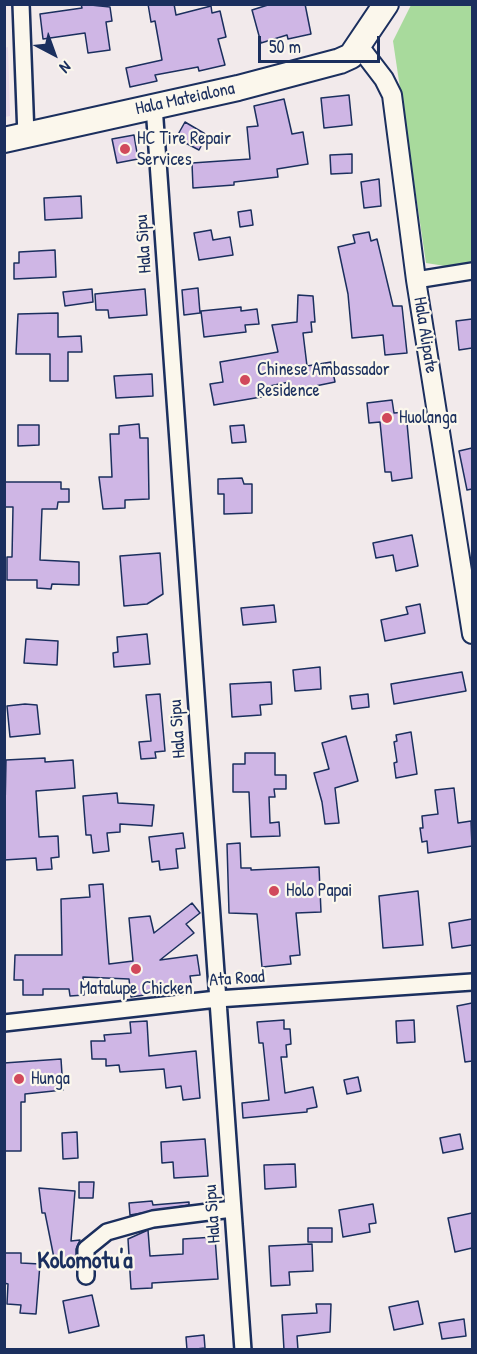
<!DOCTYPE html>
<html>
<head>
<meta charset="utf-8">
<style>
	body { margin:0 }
	#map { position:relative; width:477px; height:1354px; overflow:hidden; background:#f2eaeb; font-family:"Patrick Hand",sans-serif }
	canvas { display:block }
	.frame { position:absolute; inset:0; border:6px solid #1b2f5e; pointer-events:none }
	.north { position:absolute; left:24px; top:24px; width:60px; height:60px; -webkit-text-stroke:4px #fbf7ec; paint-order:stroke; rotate:139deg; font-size:16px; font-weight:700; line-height:24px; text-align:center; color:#1b2f5e }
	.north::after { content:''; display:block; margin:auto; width:21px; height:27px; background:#1b2f5e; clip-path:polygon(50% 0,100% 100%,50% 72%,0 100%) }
	.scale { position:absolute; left:258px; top:36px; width:122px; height:27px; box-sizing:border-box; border:3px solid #1b2f5e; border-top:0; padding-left:8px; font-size:18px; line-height:21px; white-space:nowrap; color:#1b2f5e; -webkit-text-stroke:4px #fbf7ec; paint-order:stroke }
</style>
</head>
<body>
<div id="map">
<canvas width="477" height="1354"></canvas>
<div class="frame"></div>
<div class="north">N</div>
<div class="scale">50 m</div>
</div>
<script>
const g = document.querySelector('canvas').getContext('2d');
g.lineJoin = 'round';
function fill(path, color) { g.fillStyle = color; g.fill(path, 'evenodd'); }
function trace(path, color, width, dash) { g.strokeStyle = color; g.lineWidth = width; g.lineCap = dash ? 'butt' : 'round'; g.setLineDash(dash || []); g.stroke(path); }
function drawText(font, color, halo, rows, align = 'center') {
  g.font = font + ' "Patrick Hand",sans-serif'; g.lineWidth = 4.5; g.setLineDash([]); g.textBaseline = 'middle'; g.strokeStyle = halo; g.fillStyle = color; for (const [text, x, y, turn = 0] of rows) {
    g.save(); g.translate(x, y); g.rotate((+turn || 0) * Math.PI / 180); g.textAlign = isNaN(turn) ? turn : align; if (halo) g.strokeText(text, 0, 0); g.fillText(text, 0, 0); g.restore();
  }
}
fill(new Path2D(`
	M 8,47 L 10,116 L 5,117 L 4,48 Z`), '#e8dae9');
fill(new Path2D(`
	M 411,5 L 472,5 L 472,262 L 445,266 L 426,263 L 393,41 Z`), '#a8da9c');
const building = new Path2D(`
	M 81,4 L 110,7 L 112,21 L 106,22 L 110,50 L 88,53 L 85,33 L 43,39 L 40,14 L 82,8 Z
	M 148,4 L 174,4 L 176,15 L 211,6 L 212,13 L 220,11 L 226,37 L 218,39 L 225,65 L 199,71 L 198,67 L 155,75 L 157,81 L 130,87 L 126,68 L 162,60 L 155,21 L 151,22 Z
	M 271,4 L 305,4 L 311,34 L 288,39 L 287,35 L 261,43 L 252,10 Z
	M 349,95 L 352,125 L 324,128 L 321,98 Z
	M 284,99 L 292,134 L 303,132 L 308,164 L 277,169 L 278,177 L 234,182 L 234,185 L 193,188 L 192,163 L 250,159 L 247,127 L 258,126 L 254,106 Z
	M 185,122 L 207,135 L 199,150 L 176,138 Z
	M 134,135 L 138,159 L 117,163 L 112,139 Z
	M 352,154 L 352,173 L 331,174 L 330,155 Z
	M 379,179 L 381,206 L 364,208 L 361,182 Z
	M 81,196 L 82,218 L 45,220 L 44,198 Z
	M 251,210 L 253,225 L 240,227 L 238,212 Z
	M 211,230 L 213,240 L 230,237 L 233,255 L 199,260 L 194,233 Z
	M 369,232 L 371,241 L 377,239 L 393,306 L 402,306 L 407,353 L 385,355 L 383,335 L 352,338 L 348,294 L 338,247 L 355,243 L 353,235 Z
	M 55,250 L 56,277 L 14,279 L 14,263 L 19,263 L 19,252 Z
	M 198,288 L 200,313 L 184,315 L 182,290 Z
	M 92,289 L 93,302 L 65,306 L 63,292 Z
	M 145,289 L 147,315 L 109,318 L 108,310 L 96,310 L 95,294 Z
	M 298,295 L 313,296 L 315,322 L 311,322 L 312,332 L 303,333 L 307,366 L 331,362 L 335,382 L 291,391 L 289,382 L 265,387 L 267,396 L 214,405 L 210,384 L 223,382 L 220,362 L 278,352 L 272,325 L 297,322 Z
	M 241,307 L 241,311 L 257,309 L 259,324 L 245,325 L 246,332 L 204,337 L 201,311 Z
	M 58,313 L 58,337 L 81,336 L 82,352 L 68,352 L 68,381 L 50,381 L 50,354 L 16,354 L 18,314 Z
	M 472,319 L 472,348 L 459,350 L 456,321 Z
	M 152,374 L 153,396 L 116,398 L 114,376 Z
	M 392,400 L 394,413 L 406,412 L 412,478 L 392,481 L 391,472 L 385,472 L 380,422 L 369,423 L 367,403 Z
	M 139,424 L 140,438 L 148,438 L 149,499 L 125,500 L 125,508 L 103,509 L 99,477 L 112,477 L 110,434 L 119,434 L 119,426 Z
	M 18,425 L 39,425 L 39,445 L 18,446 Z
	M 244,425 L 246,442 L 232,443 L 230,426 Z
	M 472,448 L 472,489 L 467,490 L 459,451 Z
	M 242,478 L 244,484 L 252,484 L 252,513 L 224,514 L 224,494 L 218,494 L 218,479 Z
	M 4,482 L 61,482 L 61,489 L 69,489 L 69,502 L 58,502 L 57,509 L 42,509 L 40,560 L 79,562 L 79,585 L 52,584 L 51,589 L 37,588 L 37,580 L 7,580 L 7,557 L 12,557 L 13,507 L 4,507 Z
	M 412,535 L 418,566 L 396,571 L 393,555 L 376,558 L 373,543 Z
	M 160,553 L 163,594 L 147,604 L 124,606 L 120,556 Z
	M 420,604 L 425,633 L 385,641 L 381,620 L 408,614 L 406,607 Z
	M 274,605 L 276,622 L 243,625 L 241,608 Z
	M 147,634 L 150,664 L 114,667 L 113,653 L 118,652 L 117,637 Z
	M 26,639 L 58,641 L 57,665 L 24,663 Z
	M 320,667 L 321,689 L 295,691 L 293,670 Z
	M 462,672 L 466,691 L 394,704 L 391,684 Z
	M 271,682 L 272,704 L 260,705 L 261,715 L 232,717 L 230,684 Z
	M 160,694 L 165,751 L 155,752 L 156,758 L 141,759 L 139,742 L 151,741 L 146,695 Z
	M 368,694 L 369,707 L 352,709 L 350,696 Z
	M 25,704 L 37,705 L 40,734 L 10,737 L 7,706 Z
	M 411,732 L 417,774 L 396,778 L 394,763 L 397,762 L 394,742 L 397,741 L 396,735 Z
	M 346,736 L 358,781 L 335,788 L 339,823 L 325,824 L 322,802 L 314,773 L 329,769 L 322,743 Z
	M 245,753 L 275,753 L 275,775 L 286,775 L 286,789 L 274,789 L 275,797 L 269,797 L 270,823 L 279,822 L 280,836 L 251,837 L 249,792 L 233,792 L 233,764 L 245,764 Z
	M 45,758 L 45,762 L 73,760 L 75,788 L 36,791 L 39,837 L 58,836 L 59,857 L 51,858 L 52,869 L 37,870 L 36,858 L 4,860 L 6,760 Z
	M 454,788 L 458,823 L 471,821 L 472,846 L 428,853 L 427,841 L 422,842 L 420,828 L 423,828 L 422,816 L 438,814 L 435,790 Z
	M 117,793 L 118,803 L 154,805 L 152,826 L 120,824 L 120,832 L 107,833 L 109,851 L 93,853 L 91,835 L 86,835 L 83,796 Z
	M 183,833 L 185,848 L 176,849 L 178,868 L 160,870 L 159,861 L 152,862 L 149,837 Z
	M 240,843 L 241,868 L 251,868 L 251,870 L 319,867 L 321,912 L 296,913 L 300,955 L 290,956 L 291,964 L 262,967 L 257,914 L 229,913 L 227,844 Z
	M 103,884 L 109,964 L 133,961 L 129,918 L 150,916 L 154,933 L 192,903 L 200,913 L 186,924 L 194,933 L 160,960 L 197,955 L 200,975 L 190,976 L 192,988 L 131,997 L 129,979 L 83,977 L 84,995 L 70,996 L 69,989 L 43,989 L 43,995 L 23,995 L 23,980 L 14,980 L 15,955 L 62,955 L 61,899 L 90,897 L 89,885 Z
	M 418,891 L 423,945 L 383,948 L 379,896 Z
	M 472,919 L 472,945 L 452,948 L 449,923 Z
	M 472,1003 L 472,1061 L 465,1062 L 457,1006 Z
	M 284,1020 L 284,1029 L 290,1029 L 291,1044 L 286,1045 L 287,1057 L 281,1057 L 285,1093 L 313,1087 L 317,1107 L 307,1109 L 307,1112 L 243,1118 L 242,1103 L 269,1100 L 263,1043 L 259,1043 L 257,1022 Z
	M 414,1020 L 415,1042 L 397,1043 L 396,1021 Z
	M 147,1021 L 149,1056 L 196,1051 L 200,1098 L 183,1100 L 181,1086 L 166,1088 L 164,1069 L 120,1072 L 119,1065 L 106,1066 L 106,1059 L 92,1059 L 91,1041 L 105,1041 L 104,1035 L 131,1033 L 130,1022 Z
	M 61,1059 L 63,1090 L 25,1094 L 25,1102 L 21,1102 L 21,1151 L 4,1151 L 4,1063 Z
	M 358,1077 L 361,1091 L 347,1094 L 344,1080 Z
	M 77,1132 L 78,1158 L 63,1159 L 62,1133 Z
	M 460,1134 L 463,1149 L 443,1153 L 440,1138 Z
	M 205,1139 L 208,1176 L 174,1178 L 173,1162 L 162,1163 L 161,1142 Z
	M 295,1164 L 296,1187 L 265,1189 L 264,1165 Z
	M 79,1182 L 94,1182 L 93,1198 L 79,1198 Z
	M 39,1188 L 75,1191 L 71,1241 L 80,1240 L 76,1249 L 76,1265 L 56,1268 L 45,1213 L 42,1213 Z
	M 152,1201 L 153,1205 L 189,1202 L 189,1205 L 130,1215 L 129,1203 Z
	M 373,1204 L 376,1223 L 369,1224 L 370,1232 L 343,1237 L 339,1210 Z
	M 472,1213 L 472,1248 L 455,1252 L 448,1218 Z
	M 308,1228 L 332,1228 L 332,1242 L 308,1242 Z
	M 148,1230 L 150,1256 L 183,1254 L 183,1239 L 215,1237 L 218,1279 L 152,1283 L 152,1288 L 131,1289 L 128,1239 Z
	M 312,1244 L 313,1271 L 289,1272 L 290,1285 L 271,1286 L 269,1246 Z
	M 4,1253 L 21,1253 L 21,1263 L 40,1264 L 36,1314 L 20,1313 L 21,1305 L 7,1304 L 8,1284 L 4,1283 Z
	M 92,1295 L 99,1326 L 69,1333 L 63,1301 Z
	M 418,1301 L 423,1324 L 394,1330 L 389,1307 Z
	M 316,1304 L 331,1304 L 330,1332 L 297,1336 L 298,1350 L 284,1350 L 282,1315 L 317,1313 Z
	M 464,1319 L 466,1336 L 442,1339 L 439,1323 Z
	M 204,1335 L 205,1348 L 187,1350 L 186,1337 Z`);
fill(building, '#cfb6e5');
trace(building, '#1b2f5e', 1.5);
const minor = new Path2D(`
	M 21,4 L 26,136
	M 154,106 L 243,1350
	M 416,280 L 472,271
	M 4,1023 L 217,999 L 472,982
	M 86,1276 L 86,1249 L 107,1232 L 153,1219 L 232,1209`);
const tertiary = new Path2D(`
	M 358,45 L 384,79 L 392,95 L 416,280 L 472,634`);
const primary = new Path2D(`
	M 4,140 L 238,88 L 340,61 L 351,56 L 386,4`);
trace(minor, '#1b2f5e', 20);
trace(tertiary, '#1b2f5e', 22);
trace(primary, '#1b2f5e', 28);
trace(minor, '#fbf7ec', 15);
trace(tertiary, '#fbf7ec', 18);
trace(primary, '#fbf7ec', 24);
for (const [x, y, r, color] of [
	[125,149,6,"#d1495b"],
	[245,380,6,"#d1495b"],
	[387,418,6,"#d1495b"],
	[274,891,6,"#d1495b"],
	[136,969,6,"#d1495b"],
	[19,1079,6,"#d1495b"]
]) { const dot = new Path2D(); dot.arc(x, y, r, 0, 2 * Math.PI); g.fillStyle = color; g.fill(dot); trace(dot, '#fbf7ec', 2); }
drawText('18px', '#1b2f5e', '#fbf7ec', [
	["Hala Mateialona",185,99,-12],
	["Hala Sipu",144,244,-94],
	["Hala Alipate",425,335,81],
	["Hala Sipu",178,729,-94],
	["Ata Road",237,979,-4],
	["Hala Sipu",213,1214,-94]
]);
drawText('18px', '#1b2f5e', '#fbf7ec', [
	["HC Tire Repair",137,139],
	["Services",137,160],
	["Chinese Ambassador",257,370],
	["Residence",257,391],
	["Huolanga",399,418],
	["Holo Papai",286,891],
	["Matalupe Chicken",136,989,"center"],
	["Hunga",31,1079]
], 'left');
drawText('bold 24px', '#1b2f5e', '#fbf7ec', [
	["Kolomotu'a",85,1262]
]);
</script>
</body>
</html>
